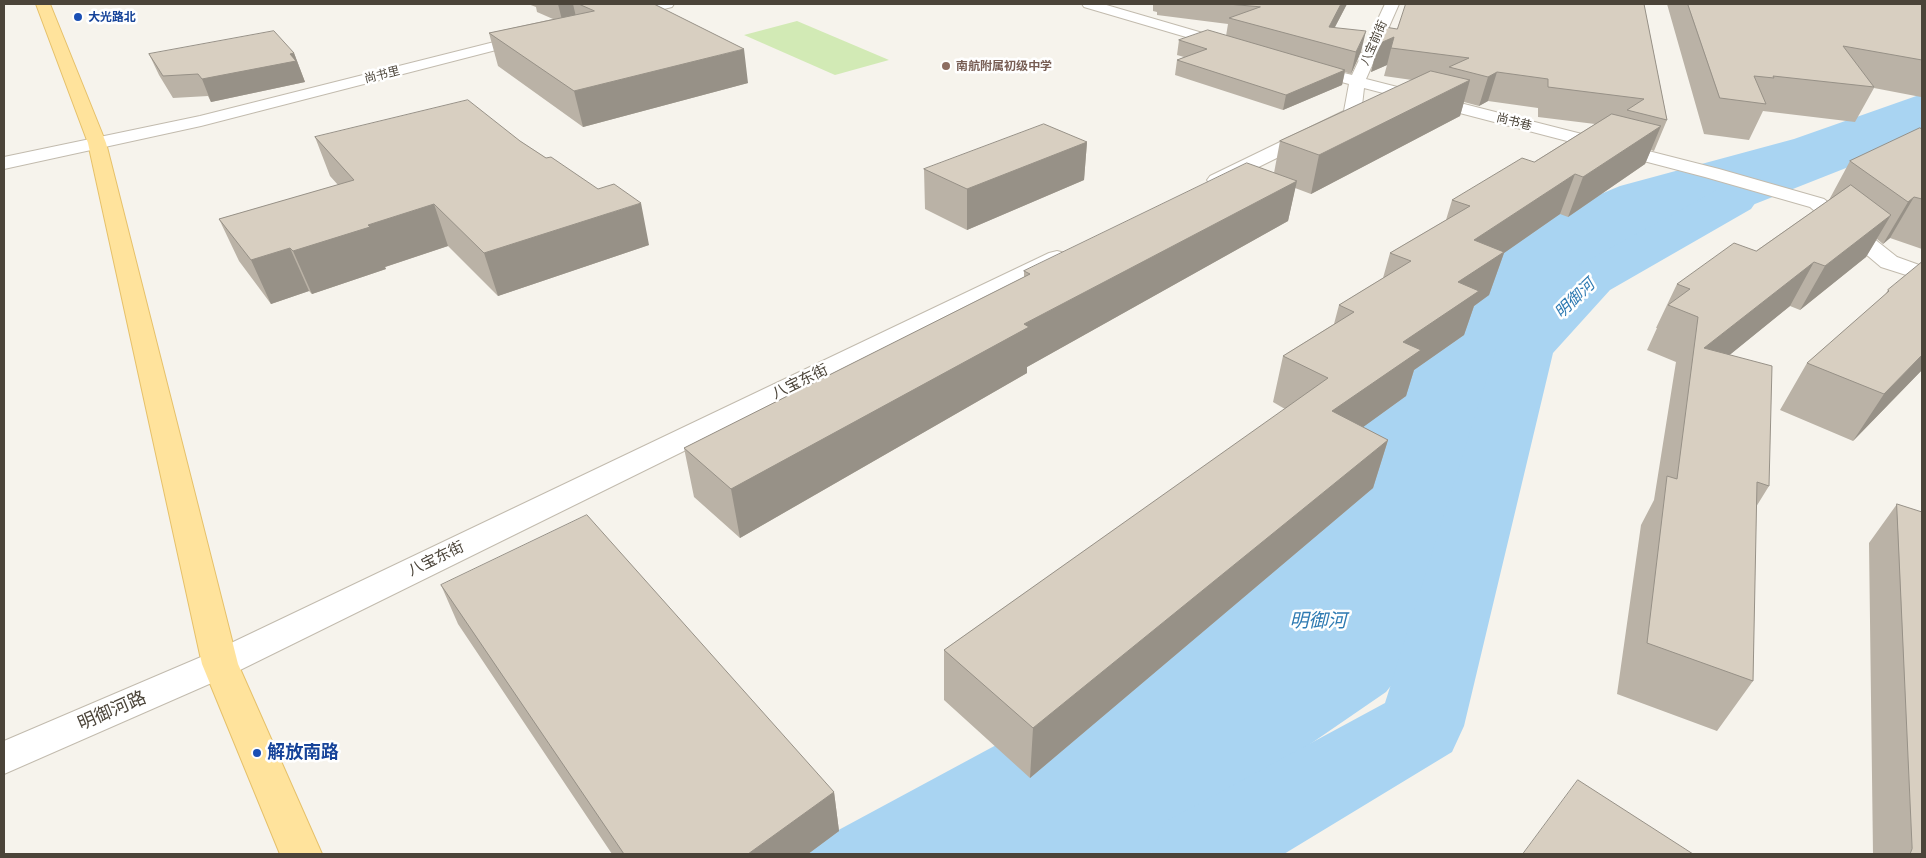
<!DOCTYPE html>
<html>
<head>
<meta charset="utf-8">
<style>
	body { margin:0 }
	#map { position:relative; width:1926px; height:858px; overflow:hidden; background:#f6f3ec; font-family:Cabin,sans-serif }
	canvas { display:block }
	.frame { position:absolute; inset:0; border:5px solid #4b4439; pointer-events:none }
</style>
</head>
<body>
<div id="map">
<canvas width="1926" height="858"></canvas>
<div class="frame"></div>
</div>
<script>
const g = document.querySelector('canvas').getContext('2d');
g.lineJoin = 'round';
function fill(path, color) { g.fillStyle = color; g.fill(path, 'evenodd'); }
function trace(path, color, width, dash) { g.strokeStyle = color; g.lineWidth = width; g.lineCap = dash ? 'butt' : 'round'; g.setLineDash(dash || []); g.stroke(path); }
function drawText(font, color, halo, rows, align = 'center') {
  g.font = font + ' Cabin,"Noto Sans SC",sans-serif'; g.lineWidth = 5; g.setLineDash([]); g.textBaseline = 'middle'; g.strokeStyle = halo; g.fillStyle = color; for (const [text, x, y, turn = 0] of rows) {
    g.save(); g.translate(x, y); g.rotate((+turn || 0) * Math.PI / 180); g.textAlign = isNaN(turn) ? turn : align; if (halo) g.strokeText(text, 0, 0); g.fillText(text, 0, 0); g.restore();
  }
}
fill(new Path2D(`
	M 797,21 L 889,60 L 835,75 L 744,35 Z`), '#d2eab5');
fill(new Path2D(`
	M 1922,94 L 1922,138 L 1608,262 L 1562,289 L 1543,320 L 1537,397 L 1526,445 L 1433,633 L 1386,692 L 1150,854 L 794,854 L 1089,695 L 1519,228 L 1620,186 L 1794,139 Z`), '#a9d4f2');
fill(new Path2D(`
	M 1735,185 L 1751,189 L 1758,199 L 1751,209 L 1610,290 L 1553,353 L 1464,726 L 1452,752 L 1284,854 L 1151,854 L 1165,822 L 1385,703 L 1496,349 L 1505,337 L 1574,268 L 1719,189 Z`), '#a9d4f2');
const minor = new Path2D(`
	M 652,4 L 674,4 L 672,7 L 623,19 L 616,15 L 618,12 Z
	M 1082,4 L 1103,4 L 1237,43 L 1239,46 L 1237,49 L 1227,49 L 1084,7 Z
	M 1385,4 L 1399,4 L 1366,79 L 1719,169 L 1824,199 L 1897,257 L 1922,266 L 1922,280 L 1881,267 L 1810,207 L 1705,177 L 1364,88 L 1361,114 L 1358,118 L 1224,184 L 1217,186 L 1210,184 L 1207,180 L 1210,176 L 1344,111 L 1349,84 L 1334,80 L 1332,77 L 1334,74 L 1340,72 L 1352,75 Z
	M 530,33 L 535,34 L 537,37 L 535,40 L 201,126 L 4,169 L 4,157 L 200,116 Z
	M 1057,251 L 1065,253 L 1068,258 L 1065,263 L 232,674 L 4,774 L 4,741 L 208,654 L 1049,253 Z`);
const primary = new Path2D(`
	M 36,4 L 50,4 L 106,143 L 238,664 L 322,854 L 280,854 L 202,664 L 88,143 Z`);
trace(minor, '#c2bbae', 2);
trace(primary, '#e6c16a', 2);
fill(minor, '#fff');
fill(primary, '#ffe39c');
fill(new Path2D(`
	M 528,4 L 654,4 L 748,83 L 583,127 L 498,66 L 489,33 L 553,19 L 537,12 L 536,7 Z
	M 1153,4 L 1347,4 L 1335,27 L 1361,52 L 1351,74 L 1345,72 L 1342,85 L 1283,110 L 1175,75 L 1177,60 L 1184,57 L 1177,55 L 1179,40 L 1226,36 L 1228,24 L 1157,15 L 1157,12 L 1153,11 Z
	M 1644,4 L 1667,120 L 1654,151 L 1651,150 L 1645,164 L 1568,217 L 1560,214 L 1504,253 L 1489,295 L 1474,306 L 1464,335 L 1414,370 L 1406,396 L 1363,427 L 1388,440 L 1373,488 L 1030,778 L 944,700 L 944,650 L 1285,409 L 1273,402 L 1283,356 L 1334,324 L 1339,305 L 1383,278 L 1390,253 L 1446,220 L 1452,200 L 1534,162 L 1595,124 L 1538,117 L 1538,108 L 1488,101 L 1479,106 L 1464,102 L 1460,116 L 1311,194 L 1295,188 L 1288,221 L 1027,367 L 1027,373 L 740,538 L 694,497 L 684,448 L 1024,277 L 1024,271 L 1274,173 L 1280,141 L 1412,80 L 1384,76 L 1387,65 L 1371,72 L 1378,44 L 1397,29 Z
	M 1667,4 L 1922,4 L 1922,94 L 1921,97 L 1874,88 L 1855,122 L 1763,111 L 1749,140 L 1704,134 Z
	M 294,53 L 305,82 L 211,102 L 208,96 L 173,98 L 159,75 L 149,54 Z
	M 1922,129 L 1922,249 L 1890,238 L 1883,244 L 1877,239 L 1866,257 L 1800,310 L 1790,306 L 1729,355 L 1769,486 L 1756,507 L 1753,681 L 1717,731 L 1617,694 L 1641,525 L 1654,500 L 1676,362 L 1647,350 L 1657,328 L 1656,328 L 1677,284 L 1756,251 L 1829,200 L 1850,161 Z
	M 315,137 L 520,141 L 546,158 L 649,245 L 498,296 L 448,246 L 385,267 L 386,269 L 312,294 L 309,291 L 271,304 L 239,261 L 219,219 L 338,185 L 330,176 Z
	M 1087,142 L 1084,180 L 967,230 L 925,209 L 924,169 Z
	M 1922,262 L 1922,370 L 1853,441 L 1780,410 L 1807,363 L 1885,295 L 1888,290 Z
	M 1897,504 L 1922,854 L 1873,854 L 1869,543 Z
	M 441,585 L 834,792 L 839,831 L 808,854 L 612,854 L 458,624 Z`), '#bab2a6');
fill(new Path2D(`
	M 558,4 L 573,4 L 577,21 L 563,24 Z
	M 1341,4 L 1347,4 L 1326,44 L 1329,27 Z
	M 1366,31 L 1361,52 L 1351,74 L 1356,52 Z
	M 1394,37 L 1387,65 L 1371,72 L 1378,44 Z
	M 744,49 L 748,83 L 583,127 L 574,91 Z
	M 294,53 L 305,82 L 211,102 L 202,79 Z
	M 1345,70 L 1342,85 L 1283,110 L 1286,95 Z
	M 1497,72 L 1488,101 L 1479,106 L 1488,77 Z
	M 1470,80 L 1460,116 L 1311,194 L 1319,155 Z
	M 1661,126 L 1645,164 L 1568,217 L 1583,177 Z
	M 1087,142 L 1084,180 L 967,230 L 967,189 Z
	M 1575,174 L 1560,214 L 1504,253 L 1489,295 L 1474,306 L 1464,335 L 1414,370 L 1406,396 L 1319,459 L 1332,411 L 1403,342 L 1458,282 L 1474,240 Z
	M 1297,181 L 1288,221 L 1027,367 L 1027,373 L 740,538 L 731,489 L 1024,324 Z
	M 1914,197 L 1890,238 L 1883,244 L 1908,202 Z
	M 641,203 L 649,245 L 498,296 L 484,253 Z
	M 434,204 L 448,246 L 385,267 L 386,269 L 312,294 L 293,251 L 368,225 Z
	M 1891,215 L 1866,257 L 1800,310 L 1825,266 Z
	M 290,248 L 309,291 L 271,304 L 251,260 Z
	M 1814,262 L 1790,306 L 1689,388 L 1704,348 Z
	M 1922,355 L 1922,370 L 1853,441 L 1884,394 Z
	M 1388,440 L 1373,488 L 1030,778 L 1033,728 Z
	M 834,792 L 839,831 L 808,854 L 748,854 Z`), '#979187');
const building = new Path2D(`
	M 579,4 L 654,4 L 744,49 L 574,91 L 489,33 L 594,11 Z
	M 1228,4 L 1341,4 L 1329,27 L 1366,31 L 1356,52 L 1229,18 L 1260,7 Z
	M 1406,4 L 1644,4 L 1667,120 L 1627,110 L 1644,99 L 1548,87 L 1548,79 L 1497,72 L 1488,77 L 1449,67 L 1469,58 L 1391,48 L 1394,37 L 1378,44 L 1385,27 L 1397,29 Z
	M 1688,4 L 1922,4 L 1922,60 L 1843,46 L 1874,87 L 1773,76 L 1774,78 L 1754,76 L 1766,104 L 1720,98 Z
	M 1208,30 L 1345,70 L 1286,95 L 1177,60 L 1207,49 L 1179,40 Z
	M 274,31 L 294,53 L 290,54 L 296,61 L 202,79 L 198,74 L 163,76 L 149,54 Z
	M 1431,71 L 1470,80 L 1319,155 L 1280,141 Z
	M 468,100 L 520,141 L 546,158 L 551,157 L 598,189 L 614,184 L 641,203 L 484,253 L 434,204 L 368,225 L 370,227 L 293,251 L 290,248 L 251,260 L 219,219 L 354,180 L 315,137 Z
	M 1612,114 L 1661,126 L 1583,177 L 1575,174 L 1474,240 L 1504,252 L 1458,282 L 1479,291 L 1403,342 L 1421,350 L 1332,411 L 1388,440 L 1033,728 L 944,650 L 1328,378 L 1283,356 L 1354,312 L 1339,305 L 1411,261 L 1390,253 L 1470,206 L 1452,200 L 1522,158 L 1534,162 Z
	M 1044,124 L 1087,142 L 967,189 L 924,169 Z
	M 1920,128 L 1922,129 L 1922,199 L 1914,197 L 1908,202 L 1850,161 Z
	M 1247,163 L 1297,181 L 1024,324 L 1029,327 L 731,489 L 684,448 L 1030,274 L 1024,271 Z
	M 1851,185 L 1891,215 L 1825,266 L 1814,262 L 1704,348 L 1772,366 L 1769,486 L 1757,482 L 1753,681 L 1647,643 L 1667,476 L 1677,479 L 1698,317 L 1668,305 L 1690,289 L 1677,284 L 1734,243 L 1756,251 Z
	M 1922,262 L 1922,355 L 1884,394 L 1807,363 L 1889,291 L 1888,290 Z
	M 1897,504 L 1922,512 L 1922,854 L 1910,854 L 1912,849 Z
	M 587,515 L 834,792 L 748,854 L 624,854 L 441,585 Z
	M 1578,780 L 1693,854 L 1523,854 Z`);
fill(building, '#d8cfc1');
trace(building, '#979187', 1);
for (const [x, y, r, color] of [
	[78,17,5,"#1a4fb4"],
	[946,66,5,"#8d6e63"],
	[257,753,5,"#1a4fb4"]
]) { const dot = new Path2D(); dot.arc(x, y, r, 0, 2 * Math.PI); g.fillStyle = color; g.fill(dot); trace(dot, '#fff', 2); }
drawText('bold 12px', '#164399', '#fff', [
	["大光路北",88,17]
], 'left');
drawText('12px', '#4b4439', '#fff', [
	["八宝前街",1374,43,-66],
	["尚书里",382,75,-14],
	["尚书巷",1514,122,14]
]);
drawText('bold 12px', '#785e54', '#fff', [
	["南航附属初级中学",956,66]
], 'left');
drawText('15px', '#4b4439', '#fff', [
	["八宝东街",800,382,-26],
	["八宝东街",436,559,-26]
]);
drawText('italic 16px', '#2e7ab2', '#fff', [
	["明御河",1575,299,-44]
]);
drawText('18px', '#4b4439', '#fff', [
	["明御河路",112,711,-23]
]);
drawText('bold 18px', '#164399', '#fff', [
	["解放南路",267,753]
], 'left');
drawText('italic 19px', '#2e7ab2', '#fff', [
	["明御河",1318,621]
]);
</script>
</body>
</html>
